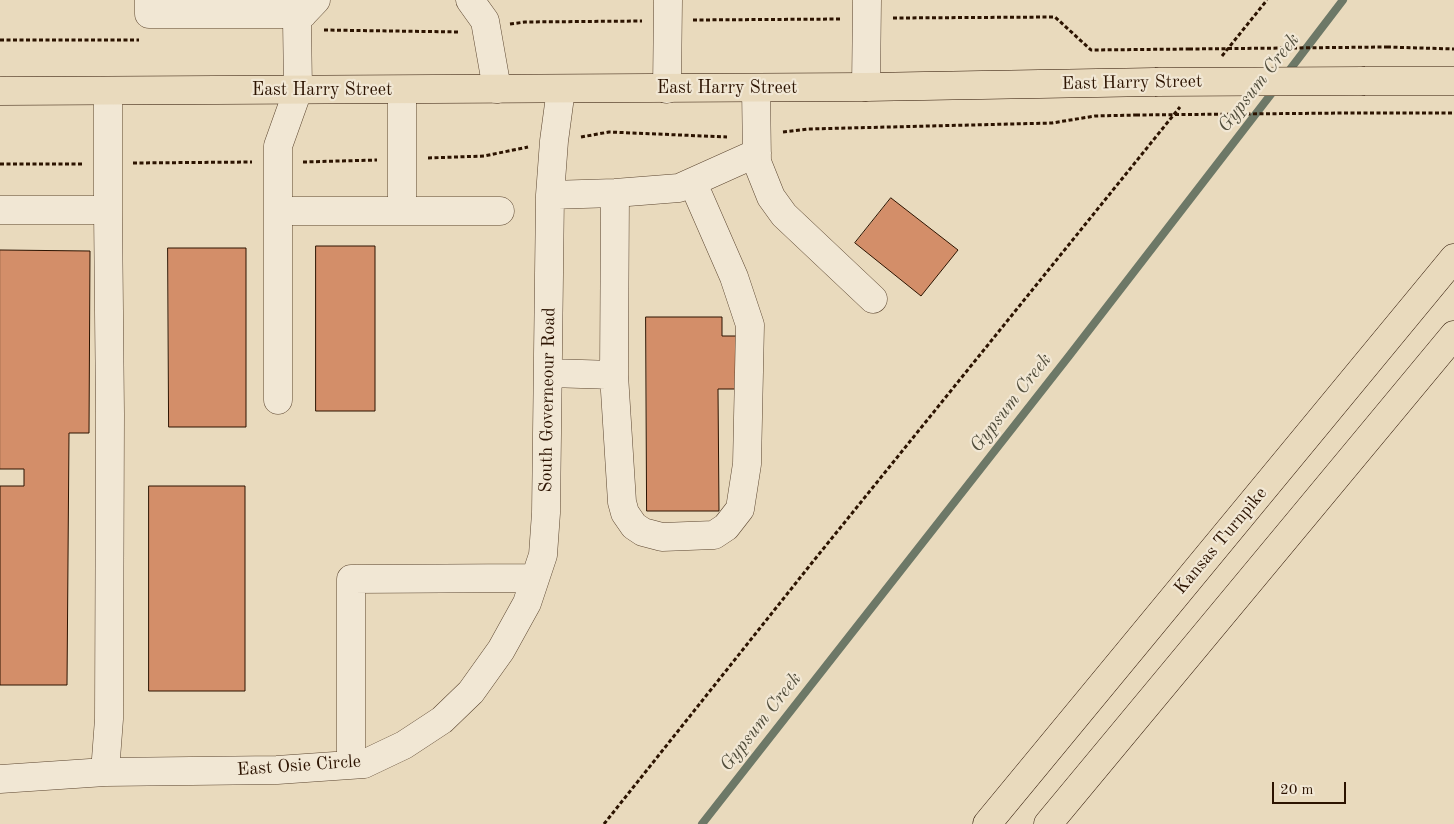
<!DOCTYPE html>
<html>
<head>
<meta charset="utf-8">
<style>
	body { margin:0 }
	#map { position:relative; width:1454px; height:824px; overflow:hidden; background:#e9dabd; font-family:"Old Standard TT",serif }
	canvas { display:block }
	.scale { position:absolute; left:1272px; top:782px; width:74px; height:22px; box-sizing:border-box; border:2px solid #2c1300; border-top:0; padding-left:6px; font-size:15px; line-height:18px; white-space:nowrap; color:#2c1300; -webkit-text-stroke:4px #f1e7d4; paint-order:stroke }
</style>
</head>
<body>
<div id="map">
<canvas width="1454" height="824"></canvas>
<div class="scale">20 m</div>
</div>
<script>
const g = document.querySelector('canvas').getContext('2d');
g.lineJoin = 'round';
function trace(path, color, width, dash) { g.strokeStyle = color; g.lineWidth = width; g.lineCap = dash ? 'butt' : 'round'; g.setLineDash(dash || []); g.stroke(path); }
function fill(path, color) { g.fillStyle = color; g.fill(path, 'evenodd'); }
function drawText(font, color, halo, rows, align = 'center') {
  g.font = font + ' "Old Standard TT",serif'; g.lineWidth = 4.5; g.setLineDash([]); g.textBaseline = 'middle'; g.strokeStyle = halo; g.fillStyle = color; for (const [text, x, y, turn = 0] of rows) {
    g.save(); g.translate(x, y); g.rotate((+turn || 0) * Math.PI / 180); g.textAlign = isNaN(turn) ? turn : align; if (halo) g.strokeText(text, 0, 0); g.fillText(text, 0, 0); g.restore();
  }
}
trace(new Path2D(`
	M 1285,76 L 1343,0
	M 702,824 L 1069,356 L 1275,89`), '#6d7867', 8);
const building = new Path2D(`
	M 891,198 L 958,250 L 921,296 L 855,243 Z
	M 316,246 L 375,246 L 375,411 L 316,411 Z
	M 168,248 L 246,248 L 246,427 L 169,427 Z
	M 0,250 L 90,251 L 89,433 L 69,433 L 67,685 L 0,685 L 0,486 L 24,486 L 24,469 L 0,469 Z
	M 646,317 L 722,317 L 722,336 L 737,336 L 737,389 L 718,389 L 719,511 L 647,511 Z
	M 149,486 L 245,486 L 245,691 L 149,691 Z`);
fill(building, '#d38e69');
trace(building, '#2c1300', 1);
const minor = new Path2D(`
	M 149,0 L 149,14 L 303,14
	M 470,0 L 485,21 L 497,89
	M 866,87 L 867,0
	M 756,88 L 757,162 L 771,197 L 784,215 L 873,299
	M 667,89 L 668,0
	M 402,90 L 402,211
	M 550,195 L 615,193 L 679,188 L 757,153
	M 0,210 L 108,210 L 108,91
	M 278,211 L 500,211
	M 549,373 L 614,375 L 615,193
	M 614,375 L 622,502 L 625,513 L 634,526 L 643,532 L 662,537 L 714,535 L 726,527 L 740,509 L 747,464 L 750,325 L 734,277 L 693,183
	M 278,400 L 278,146 L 298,90 L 297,20 L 316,0
	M 351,765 L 351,579 L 535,578
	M 105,772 L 109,719 L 110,414 L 108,210
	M 0,779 L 105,772 L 277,770 L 364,764 L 404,745 L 442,720 L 471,692 L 501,650 L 527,603 L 543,555 L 546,513 L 550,195 L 554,141 L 561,89`);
const major = new Path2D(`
	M 1365,81 L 1454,81
	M 0,91 L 866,87 L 1155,82`);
const highway = new Path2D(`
	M 987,824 L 1454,258
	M 1048,824 L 1454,335`);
trace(minor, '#5b452f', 29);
trace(major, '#2c1300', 29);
trace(highway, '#2c1300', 29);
trace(new Path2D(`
	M 893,18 L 1055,17 L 1091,50 L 1189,49
	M 693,20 L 842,19
	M 510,24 L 525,22 L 642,21
	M 324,30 L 460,32
	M 0,40 L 139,40
	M 1387,47 L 1454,49
	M 1222,56 L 1267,0
	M 1344,113 L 1454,113
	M 783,132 L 808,129 L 1052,123 L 1095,116 L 1136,115
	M 581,137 L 609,132 L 727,137
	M 428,158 L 484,156 L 528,147
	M 303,162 L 377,160
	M 133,163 L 252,162
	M 0,164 L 82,164
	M 604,824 L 811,564 L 1180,107`), '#2c1300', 3, [4, 2.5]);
trace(minor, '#f1e7d4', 28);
trace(major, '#e9dabd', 28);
trace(highway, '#e9dabd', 28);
const majorBridge = new Path2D(`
	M 1155,82 L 1365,81`);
trace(majorBridge, '#2c1300', 29, []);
trace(new Path2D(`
	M 1189,49 L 1387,47
	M 1136,115 L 1344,113`), '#2c1300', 3, [4, 2.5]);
trace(majorBridge, '#e9dabd', 28);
drawText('18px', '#2c1300', '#f1e7d4', [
	["East Harry Street",1132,83,-1],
	["East Harry Street",727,88],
	["East Harry Street",322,90],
	["South Governeour Road",548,400,-89],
	["Kansas Turnpike",1221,541,-50],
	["East Osie Circle",299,766,-4]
]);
drawText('italic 19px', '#524e3c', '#f1e7d4', [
	["Gypsum Creek",1259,83,-52],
	["Gypsum Creek",1011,403,-52],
	["Gypsum Creek",761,722,-52]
]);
</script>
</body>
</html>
